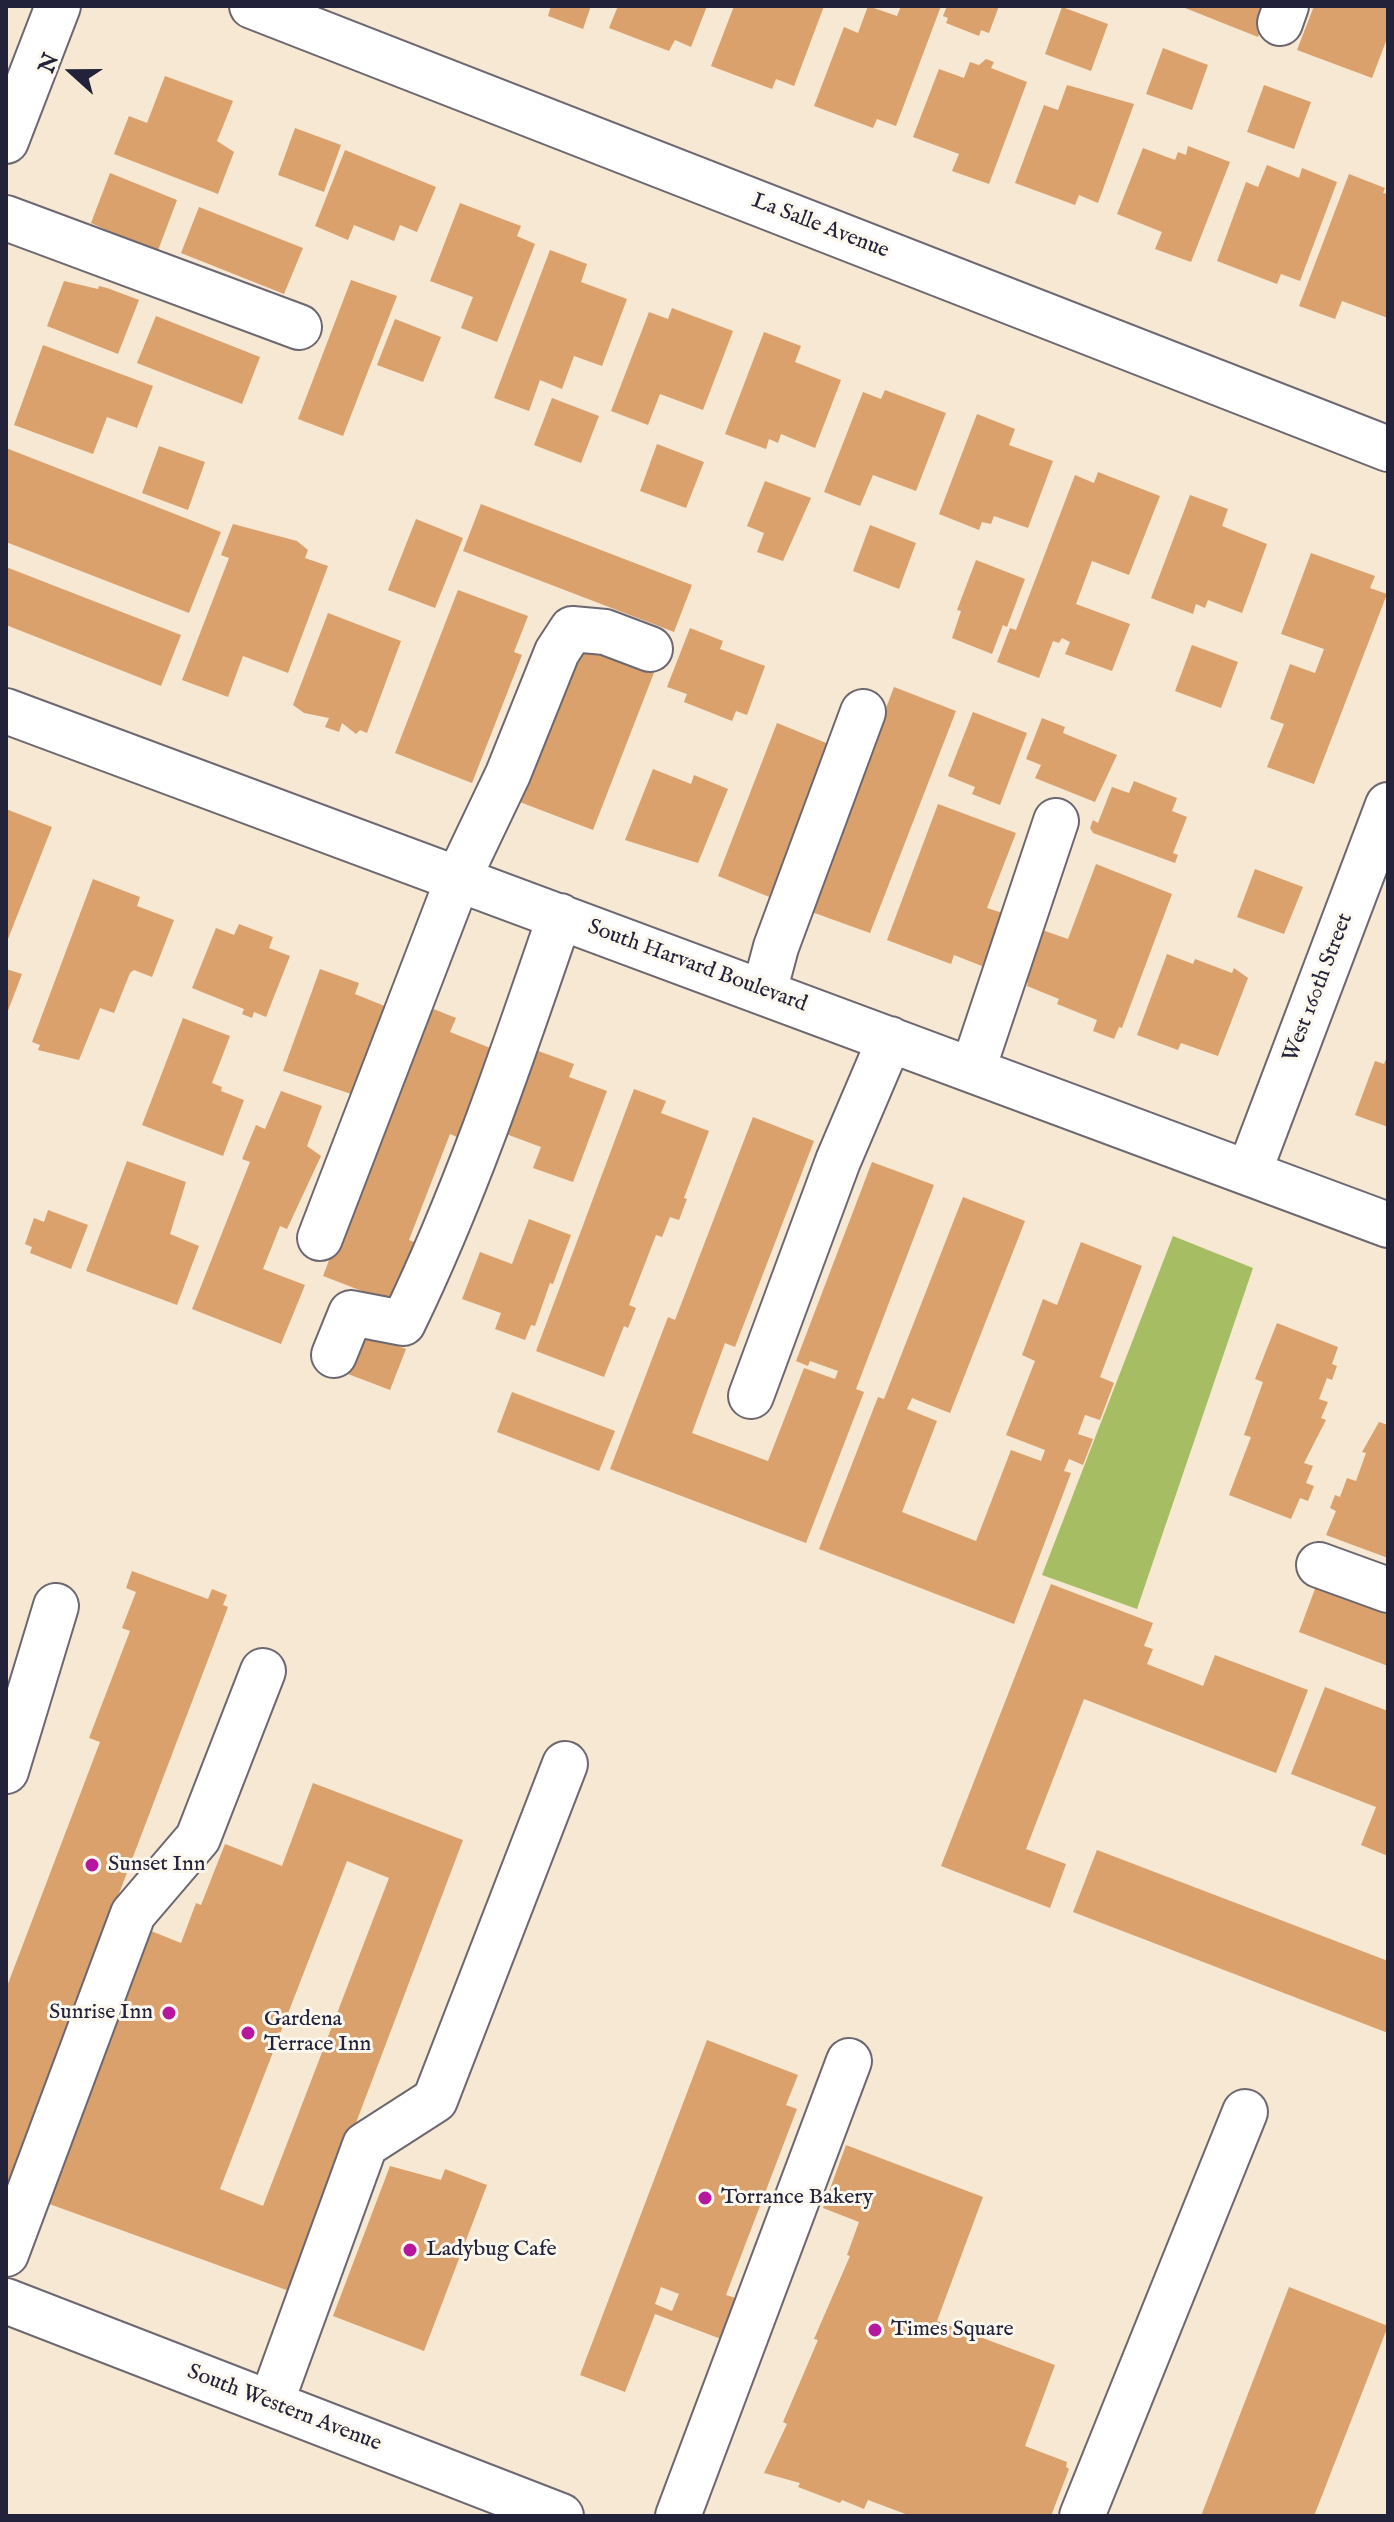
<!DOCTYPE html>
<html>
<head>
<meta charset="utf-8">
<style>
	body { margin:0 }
	#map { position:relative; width:1394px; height:2522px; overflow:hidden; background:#f6e8d2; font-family:"IM FELL English",serif }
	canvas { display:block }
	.frame { position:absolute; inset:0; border:8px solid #22223b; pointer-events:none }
	.north { position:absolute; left:32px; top:32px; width:80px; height:80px; -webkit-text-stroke:6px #fbf7ec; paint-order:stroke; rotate:291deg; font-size:22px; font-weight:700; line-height:32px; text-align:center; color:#22223b }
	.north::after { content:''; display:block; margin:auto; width:28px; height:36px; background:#22223b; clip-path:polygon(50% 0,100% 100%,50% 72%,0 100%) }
</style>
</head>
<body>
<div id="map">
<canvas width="1394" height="2522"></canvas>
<div class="frame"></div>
<div class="north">N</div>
</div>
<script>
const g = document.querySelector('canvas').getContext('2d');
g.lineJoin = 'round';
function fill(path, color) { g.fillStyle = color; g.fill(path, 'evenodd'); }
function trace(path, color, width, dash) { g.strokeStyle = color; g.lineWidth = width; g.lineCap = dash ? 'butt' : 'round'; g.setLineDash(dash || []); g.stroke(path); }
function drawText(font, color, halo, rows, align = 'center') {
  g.font = font + ' "IM FELL English",serif'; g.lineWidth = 6; g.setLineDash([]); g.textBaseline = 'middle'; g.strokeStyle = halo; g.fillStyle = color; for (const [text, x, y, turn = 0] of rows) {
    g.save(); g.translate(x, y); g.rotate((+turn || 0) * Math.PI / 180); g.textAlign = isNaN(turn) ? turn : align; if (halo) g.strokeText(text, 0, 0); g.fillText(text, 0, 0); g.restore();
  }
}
fill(new Path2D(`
	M 1173,1236 L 1253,1268 L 1137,1609 L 1042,1575 Z`), '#a6bd63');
fill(new Path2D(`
	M 551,6 L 591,6 L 583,29 L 548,16 Z
	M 618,6 L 707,6 L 691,47 L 675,40 L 669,51 L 609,28 Z
	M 734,6 L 824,6 L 794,86 L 776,79 L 772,89 L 711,66 Z
	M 868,6 L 897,16 L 901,6 L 941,6 L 896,126 L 877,119 L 873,128 L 814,106 L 844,27 L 858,33 Z
	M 947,6 L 999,6 L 989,33 L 981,30 L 979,36 L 946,23 L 948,18 L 943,16 Z
	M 1180,6 L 1270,6 L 1258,37 Z
	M 1314,6 L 1388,6 L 1388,36 L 1372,78 L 1297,50 Z
	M 1062,7 L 1108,24 L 1091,71 L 1045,54 Z
	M 1163,48 L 1208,65 L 1192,110 L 1146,94 Z
	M 986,59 L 994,62 L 991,68 L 1027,82 L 989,184 L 952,171 L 959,154 L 913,137 L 939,69 L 964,78 L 970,62 L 979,65 Z
	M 165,76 L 233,101 L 217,141 L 234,152 L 218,194 L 114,154 L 129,116 L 147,123 Z
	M 1067,85 L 1134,104 L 1098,203 L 1079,195 L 1075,205 L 1015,183 L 1044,105 L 1058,110 Z
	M 1264,85 L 1311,102 L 1294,149 L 1247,132 Z
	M 295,128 L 341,145 L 324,192 L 278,175 Z
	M 1188,146 L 1230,162 L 1191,262 L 1155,249 L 1162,232 L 1117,214 L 1143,148 L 1175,160 L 1178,152 L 1186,155 Z
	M 345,150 L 436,187 L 417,232 L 400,225 L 394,241 L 354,225 L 348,240 L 315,226 Z
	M 1267,165 L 1299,178 L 1302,168 L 1337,182 L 1300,281 L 1281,274 L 1277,284 L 1217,261 L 1246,182 L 1258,187 Z
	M 110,173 L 177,200 L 157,253 L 91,223 Z
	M 1349,174 L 1385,188 L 1383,193 L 1388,194 L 1388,318 L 1342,301 L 1335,319 L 1299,306 Z
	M 460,203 L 521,226 L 517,236 L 535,244 L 497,342 L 461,328 L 473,297 L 430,281 Z
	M 199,207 L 303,248 L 284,294 L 181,253 Z
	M 550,250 L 587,264 L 581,282 L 627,299 L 602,366 L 574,356 L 562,389 L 540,380 L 529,411 L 494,398 Z
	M 351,280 L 397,296 L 343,436 L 298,419 Z
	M 64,281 L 98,289 L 99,286 L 107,288 L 139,300 L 118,354 L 47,326 Z
	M 672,308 L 733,331 L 703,410 L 660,394 L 648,425 L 611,411 L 649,312 L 668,319 Z
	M 156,316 L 260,357 L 242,404 L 137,363 Z
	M 395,319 L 441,337 L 423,382 L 377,365 Z
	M 764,332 L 801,346 L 795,362 L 841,380 L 815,448 L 781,434 L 778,443 L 769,439 L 766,449 L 725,434 Z
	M 43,345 L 153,386 L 137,428 L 107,417 L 93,454 L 14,425 Z
	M 885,390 L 946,413 L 916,491 L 873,475 L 860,506 L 824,492 L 863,392 L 881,399 Z
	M 552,398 L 599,416 L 581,463 L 534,445 Z
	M 977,414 L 1015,429 L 1009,445 L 1053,461 L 1028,528 L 994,516 L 991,524 L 982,522 L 979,530 L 939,514 Z
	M 657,444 L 704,462 L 686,508 L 640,491 Z
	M 159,446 L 205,462 L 188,510 L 142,493 Z
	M 6,448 L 221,532 L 189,613 L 6,542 Z
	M 1098,472 L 1160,496 L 1129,575 L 1092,561 L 1076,604 L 1130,624 L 1112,671 L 1065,654 L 1070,642 L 1062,638 L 1059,643 L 1053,641 L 1039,678 L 997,662 L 1010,628 L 1016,630 L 1075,475 L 1094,483 Z
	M 765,481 L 811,498 L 783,561 L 757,552 L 764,533 L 747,526 Z
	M 1190,495 L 1228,509 L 1222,526 L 1267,544 L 1242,613 L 1208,600 L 1205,608 L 1196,604 L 1193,614 L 1151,598 Z
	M 481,504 L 692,585 L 674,632 L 463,551 Z
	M 416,519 L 463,538 L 435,608 L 388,590 Z
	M 233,524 L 297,541 L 308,550 L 305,558 L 328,566 L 288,673 L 243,656 L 228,697 L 182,680 L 229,558 L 221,555 Z
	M 870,525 L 916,543 L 899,589 L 853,571 Z
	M 1311,553 L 1375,576 L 1370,588 L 1387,594 L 1314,784 L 1267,767 L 1284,724 L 1270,719 L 1290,664 L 1315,673 L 1324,649 L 1281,634 Z
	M 976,560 L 1025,579 L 1007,627 L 1003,625 L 992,654 L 952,638 L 961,611 L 957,610 Z
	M 6,567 L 181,635 L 161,686 L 6,625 Z
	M 458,590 L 528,616 L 514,652 L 522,655 L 472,783 L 395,753 Z
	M 328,613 L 401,641 L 367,733 L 360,730 L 356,734 L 342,723 L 339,732 L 325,727 L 329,718 L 304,713 L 293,705 Z
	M 690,628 L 723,641 L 720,649 L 765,666 L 747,715 L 736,711 L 732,721 L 684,702 L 687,694 L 667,687 Z
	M 584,637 L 657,665 L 593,830 L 512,799 Z
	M 1192,645 L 1238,662 L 1221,708 L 1175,691 Z
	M 894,687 L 956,711 L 870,933 L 809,911 Z
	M 973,712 L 1027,733 L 1000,805 L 972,794 L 975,787 L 948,776 Z
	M 1042,718 L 1065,727 L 1063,733 L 1117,755 L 1095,802 L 1035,778 L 1041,765 L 1026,759 Z
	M 777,723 L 841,749 L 784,903 L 718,876 Z
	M 653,769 L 691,784 L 694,775 L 728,789 L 698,863 L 625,840 Z
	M 1134,781 L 1177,798 L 1172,811 L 1187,817 L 1173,853 L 1178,855 L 1175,863 L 1093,833 L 1090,828 L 1093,820 L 1098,823 L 1112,787 L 1129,793 Z
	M 938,804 L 1016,833 L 987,908 L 1012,916 L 992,970 L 954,955 L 951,964 L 887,940 Z
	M 6,809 L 52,827 L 6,944 Z
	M 1096,864 L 1172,894 L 1122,1028 L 1119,1027 L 1114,1039 L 1093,1031 L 1097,1020 L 1057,1004 L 1059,999 L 1027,986 L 1028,983 L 1023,981 L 1042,930 L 1068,939 Z
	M 1255,869 L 1303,887 L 1284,934 L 1237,917 Z
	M 93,879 L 140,897 L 137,906 L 174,920 L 152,977 L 134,970 L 130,973 L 114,1013 L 100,1008 L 79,1060 L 38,1050 L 40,1045 L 32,1042 Z
	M 239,924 L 273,937 L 269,948 L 290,956 L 266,1017 L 254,1012 L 252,1018 L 242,1014 L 244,1009 L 192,988 L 216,928 L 234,935 Z
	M 1167,954 L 1193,964 L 1195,959 L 1232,973 L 1234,968 L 1248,978 L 1218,1056 L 1181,1043 L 1178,1050 L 1137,1035 Z
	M 6,969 L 22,974 L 6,1016 Z
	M 320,969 L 359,983 L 355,994 L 397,1011 L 366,1099 L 283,1071 Z
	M 426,1006 L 456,1018 L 450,1032 L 503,1053 L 469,1142 L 450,1134 L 409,1240 L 424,1246 L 401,1306 L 323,1276 Z
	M 183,1018 L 230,1036 L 212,1083 L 222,1087 L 221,1091 L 244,1100 L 223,1156 L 142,1125 Z
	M 530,1048 L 574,1064 L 569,1077 L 607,1091 L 573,1182 L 533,1168 L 541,1147 L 498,1131 Z
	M 1388,1054 L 1388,1127 L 1355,1115 L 1375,1061 L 1384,1064 Z
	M 634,1089 L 666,1101 L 661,1113 L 709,1131 L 684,1198 L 687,1199 L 679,1220 L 670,1217 L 662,1237 L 656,1235 L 629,1305 L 636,1308 L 628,1328 L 624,1326 L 604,1377 L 536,1351 Z
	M 281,1091 L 322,1106 L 307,1146 L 321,1156 L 287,1229 L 280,1226 L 263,1269 L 305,1285 L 281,1344 L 192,1309 L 250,1162 L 242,1159 L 256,1125 L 265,1129 Z
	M 753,1117 L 814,1141 L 735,1347 L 725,1343 L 692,1433 L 768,1461 L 804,1368 L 835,1379 L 838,1371 L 810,1361 L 808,1366 L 796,1361 L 872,1162 L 934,1185 L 856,1389 L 864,1392 L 806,1543 L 610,1469 L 668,1317 L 675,1320 Z
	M 127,1161 L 186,1182 L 170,1234 L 199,1246 L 177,1305 L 86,1271 Z
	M 963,1197 L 1025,1221 L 950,1413 L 912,1398 L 907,1409 L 937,1421 L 902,1512 L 976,1541 L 1011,1450 L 1041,1461 L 1045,1450 L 1006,1435 L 1035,1361 L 1022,1355 L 1043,1299 L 1057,1305 L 1081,1242 L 1142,1266 L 1100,1377 L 1114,1383 L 1100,1420 L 1085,1415 L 1078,1434 L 1093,1439 L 1083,1465 L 1069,1459 L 1064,1471 L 1071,1473 L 1014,1624 L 819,1549 L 878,1397 L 884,1399 Z
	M 48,1210 L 88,1225 L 71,1269 L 30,1253 L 32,1247 L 25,1244 L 34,1218 L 44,1222 Z
	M 529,1219 L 571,1235 L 553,1284 L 550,1283 L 535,1326 L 531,1325 L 525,1340 L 495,1329 L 501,1313 L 462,1299 L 480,1252 L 512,1264 Z
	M 1277,1323 L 1338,1347 L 1332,1364 L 1337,1366 L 1332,1380 L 1327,1378 L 1319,1399 L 1328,1402 L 1321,1418 L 1326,1420 L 1304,1463 L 1313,1466 L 1306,1483 L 1314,1486 L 1308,1501 L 1300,1498 L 1291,1519 L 1229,1495 L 1251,1437 L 1244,1435 L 1263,1382 L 1255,1379 Z
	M 364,1333 L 406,1349 L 390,1390 L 348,1374 Z
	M 512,1392 L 615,1431 L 599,1471 L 497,1432 Z
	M 1379,1422 L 1388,1425 L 1388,1558 L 1326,1535 L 1336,1511 L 1330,1508 L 1335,1495 L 1340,1497 L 1347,1478 L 1356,1481 L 1366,1453 L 1362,1452 Z
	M 132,1571 L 208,1599 L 212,1589 L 227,1595 L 223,1605 L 228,1607 L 9,2183 L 6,2182 L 6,1989 L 100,1742 L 89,1738 L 130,1631 L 122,1628 L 136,1592 L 126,1588 Z
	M 1051,1584 L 1153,1623 L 1144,1646 L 1153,1649 L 1147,1664 L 1203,1686 L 1215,1655 L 1308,1690 L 1276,1773 L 1084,1699 L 1026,1849 L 1066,1864 L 1050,1908 L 941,1866 Z
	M 1316,1586 L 1388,1614 L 1388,1666 L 1299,1632 Z
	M 1325,1687 L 1388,1711 L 1388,1856 L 1361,1845 L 1376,1807 L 1291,1774 Z
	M 313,1783 L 463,1840 L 292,2292 L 41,2201 L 96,2075 L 108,2045 L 103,2043 L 127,1981 L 132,1983 L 151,1931 L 181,1943 L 196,1903 L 201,1905 L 225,1844 L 282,1866 ZM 347,1861 L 389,1878 L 263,2206 L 220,2189 Z
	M 1097,1850 L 1388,1961 L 1388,2033 L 1073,1912 Z
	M 707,2040 L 798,2075 L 786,2105 L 797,2109 L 726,2295 L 736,2298 L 721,2339 L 655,2314 L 625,2392 L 580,2375 ZM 661,2287 L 679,2294 L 672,2311 L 655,2304 Z
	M 846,2145 L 983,2197 L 937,2321 L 1055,2365 L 1025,2446 L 1067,2462 L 1066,2467 L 1069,2469 L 1051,2516 L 911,2516 L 868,2500 L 864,2509 L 842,2500 L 840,2503 L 798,2487 L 800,2483 L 764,2473 L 787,2424 L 783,2422 L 818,2340 L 814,2339 L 850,2256 L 847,2255 L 859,2222 L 823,2208 Z
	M 390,2166 L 441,2180 L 445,2169 L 487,2185 L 424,2351 L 333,2316 Z
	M 1289,2287 L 1388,2326 L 1314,2516 L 1201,2516 Z`), '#daa16d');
const minor = new Path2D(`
	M 252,6 L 1388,449
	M 1280,23 L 1286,6
	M 6,141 L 58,6
	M 6,218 L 299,327
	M 6,711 L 1388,1225
	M 764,992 L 776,947 L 863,712
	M 973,1069 L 1056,821
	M 1249,1172 L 1388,805
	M 320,1238 L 458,879 L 508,774 L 557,652 L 572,629 L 605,632 L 650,649
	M 334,1355 L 351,1313 L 403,1323 C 466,1193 513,1053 560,916
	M 751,1396 L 838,1161 L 890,1039
	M 1319,1565 L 1388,1590
	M 6,1771 L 56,1606
	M 6,2254 L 133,1914 L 198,1838 L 263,1671
	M 271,2403 L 365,2145 L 435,2100 L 565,1764
	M 678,2516 L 849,2061
	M 1082,2516 L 1245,2112`);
const major = new Path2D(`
	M 6,2301 L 561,2516`);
trace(minor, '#6c6770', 48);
trace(major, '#6c6770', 48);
trace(minor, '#fff', 44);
trace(major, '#fff', 44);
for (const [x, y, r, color] of [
	[92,1865,8,"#b5179e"],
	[169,2013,8,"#b5179e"],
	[248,2033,8,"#b5179e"],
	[705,2198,8,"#b5179e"],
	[410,2250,8,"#b5179e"],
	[875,2330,8,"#b5179e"]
]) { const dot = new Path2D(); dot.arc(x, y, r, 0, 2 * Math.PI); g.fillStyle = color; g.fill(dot); trace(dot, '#fbf7ec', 3); }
drawText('22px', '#22223b', '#fbf7ec', [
	["La Salle Avenue",820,227,21],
	["South Harvard Boulevard",697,967,20],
	["West 160th Street",1319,988,-69],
	["South Western Avenue",284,2409,21]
]);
drawText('22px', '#22223b', '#fbf7ec', [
	["Sunset Inn",108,1865],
	["Sunrise Inn",153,2013,"right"],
	["Gardena",264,2020],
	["Terrace Inn",264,2045],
	["Torrance Bakery",721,2198],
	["Ladybug Cafe",426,2250],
	["Times Square",891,2330]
], 'left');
</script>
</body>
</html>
